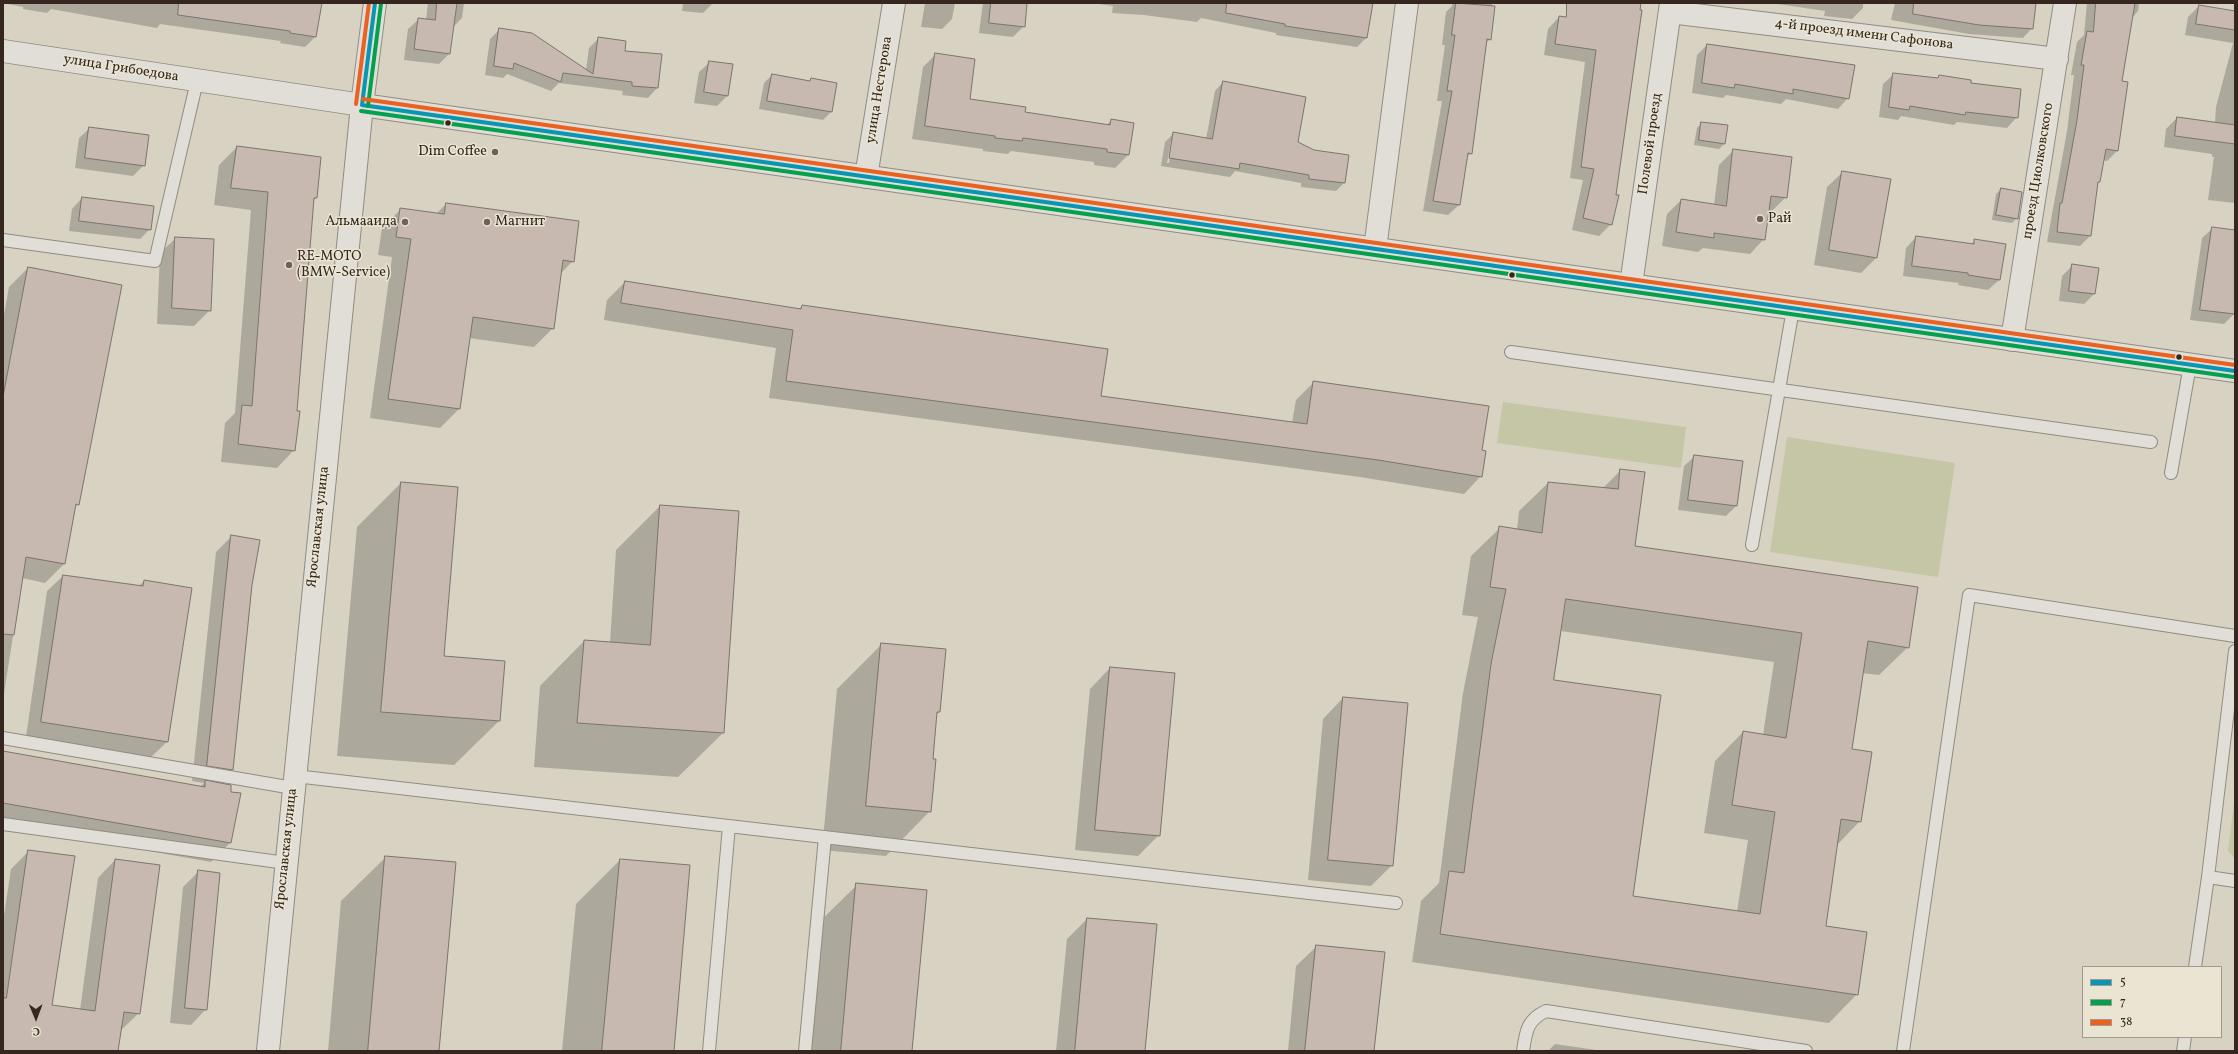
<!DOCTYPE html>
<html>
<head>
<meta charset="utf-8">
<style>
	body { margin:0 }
	#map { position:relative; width:2238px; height:1054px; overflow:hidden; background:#d7d2c2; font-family:Vollkorn,serif }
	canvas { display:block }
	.frame { position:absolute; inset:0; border:4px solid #352720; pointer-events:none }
	.legend { position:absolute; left:2082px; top:966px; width:140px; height:72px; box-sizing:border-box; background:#eae5d2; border:1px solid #a2998b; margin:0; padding:5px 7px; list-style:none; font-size:12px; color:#352720 }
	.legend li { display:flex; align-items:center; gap:8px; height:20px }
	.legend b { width:20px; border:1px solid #a2998b }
	.north { position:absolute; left:16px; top:998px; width:40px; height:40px; -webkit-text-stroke:3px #eae5d2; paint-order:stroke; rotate:179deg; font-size:11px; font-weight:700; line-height:16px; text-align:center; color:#352720 }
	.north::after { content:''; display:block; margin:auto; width:14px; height:18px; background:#352720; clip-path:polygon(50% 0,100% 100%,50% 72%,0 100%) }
</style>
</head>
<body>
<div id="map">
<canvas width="2238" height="1054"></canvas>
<div class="frame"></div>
<ul class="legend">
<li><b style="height:5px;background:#0896b4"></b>5</li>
<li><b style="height:5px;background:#03a04f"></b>7</li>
<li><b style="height:5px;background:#e96222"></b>38</li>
</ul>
<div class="north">С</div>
</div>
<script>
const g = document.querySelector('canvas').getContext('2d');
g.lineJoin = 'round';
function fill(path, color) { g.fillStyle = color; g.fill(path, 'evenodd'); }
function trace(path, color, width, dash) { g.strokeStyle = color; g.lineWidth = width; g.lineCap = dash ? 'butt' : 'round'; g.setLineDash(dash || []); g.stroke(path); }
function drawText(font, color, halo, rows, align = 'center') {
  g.font = font + ' Vollkorn,serif'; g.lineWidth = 3; g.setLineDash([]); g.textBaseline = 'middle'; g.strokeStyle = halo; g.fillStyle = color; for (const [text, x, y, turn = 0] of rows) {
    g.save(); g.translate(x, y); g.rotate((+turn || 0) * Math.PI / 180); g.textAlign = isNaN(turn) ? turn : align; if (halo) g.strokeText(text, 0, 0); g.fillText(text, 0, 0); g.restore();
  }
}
fill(new Path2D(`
	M 1503,402 L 1686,427 L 1681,468 L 1497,443 Z
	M 1787,437 L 1955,463 L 1938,577 L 1770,552 Z
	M 2235,794 L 2235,859 L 2228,851 Z`), '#c4c6a5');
fill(new Path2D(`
	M 3,3 L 310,3 L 315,37 L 305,47 L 280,43 L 281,41 L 160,24 L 157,28 L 51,9 L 47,13 L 23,9 L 23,7 Z
	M 428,3 L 464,3 L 462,18 L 453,27 L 449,54 L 439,64 L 404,60 L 408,29 L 419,19 L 426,20 Z
	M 683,3 L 713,3 L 703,13 L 682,11 Z
	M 925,3 L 955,3 L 952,19 L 942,29 L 921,27 Z
	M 983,3 L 1026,3 L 1024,26 L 1013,37 L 979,33 Z
	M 1092,3 L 1372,3 L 1366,38 L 1357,47 L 1276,35 L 1276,33 L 1201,18 L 1197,22 L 1144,15 L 1112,13 L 1113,6 Z
	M 1452,3 L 1492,3 L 1490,39 L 1486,43 L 1471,153 L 1467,157 L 1459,205 L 1448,215 L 1423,211 L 1442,101 L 1437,101 L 1445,45 L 1442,45 L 1446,12 L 1452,6 Z
	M 1603,3 L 1641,3 L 1611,224 L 1599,236 L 1572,230 L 1583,180 L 1570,178 L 1585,62 L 1544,55 L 1548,29 L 1559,17 L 1590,22 Z
	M 1771,3 L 1863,3 L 1863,8 L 1852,19 L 1824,16 L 1825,11 Z
	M 1895,3 L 2035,3 L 2032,28 L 2023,38 L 1969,34 L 1891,20 Z
	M 2087,3 L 2139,3 L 2138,11 L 2132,18 L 2120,82 L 2117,151 L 2107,161 L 2103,160 L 2099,182 L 2097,184 L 2090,236 L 2080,246 L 2047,242 L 2067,131 L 2074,75 L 2071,75 L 2077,42 L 2084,35 Z
	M 2199,6 L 2235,12 L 2235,203 L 2208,200 L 2214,157 L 2212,157 L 2212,154 L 2164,147 L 2166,129 L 2177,118 L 2215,123 L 2216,107 L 2233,43 L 2185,35 L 2188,17 Z
	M 500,29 L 586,70 L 589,48 L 599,38 L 624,52 L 657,88 L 648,98 L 622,95 L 623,91 L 559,83 L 551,91 L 507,74 L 503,78 L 485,75 L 490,39 Z
	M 1707,45 L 1848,98 L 1838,109 L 1786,99 L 1781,104 L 1726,95 L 1723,98 L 1692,93 L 1697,55 Z
	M 936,54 L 969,100 L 1024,113 L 1106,125 L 1112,120 L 1128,155 L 1115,168 L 1094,165 L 1094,162 L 1011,151 L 1008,154 L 983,151 L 983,149 L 912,139 L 923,67 Z
	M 710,62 L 727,96 L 717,106 L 694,103 L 699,72 Z
	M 1894,74 L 1936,79 L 1939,76 L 1970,84 L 2017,117 L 2007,128 L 1957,122 L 1954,125 L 1901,116 L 1898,120 L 1879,117 L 1883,84 Z
	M 772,75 L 809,82 L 811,79 L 836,84 L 831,112 L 823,120 L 759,109 L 764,83 Z
	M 1223,82 L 1297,143 L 1344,183 L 1336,191 L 1301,187 L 1301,183 L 1235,171 L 1230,177 L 1161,166 L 1165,142 L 1174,133 L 1206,139 L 1215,91 ZM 1171,141 L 1173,141 L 1169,163 L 1167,163 Z
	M 1702,123 L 1724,144 L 1719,149 L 1694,145 L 1697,128 Z
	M 90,128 L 144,165 L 133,176 L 75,168 L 79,138 Z
	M 237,147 L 316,198 L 312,201 L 294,450 L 277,468 L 221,462 L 225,423 L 235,413 L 251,210 L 214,205 L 219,165 Z
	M 1734,150 L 1786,197 L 1771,212 L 1768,211 L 1764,239 L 1750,254 L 1703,248 L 1698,252 L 1662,246 L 1667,214 L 1681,200 L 1714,205 L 1719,165 Z
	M 1843,172 L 1876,258 L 1861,273 L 1814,265 L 1827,187 Z
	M 2001,189 L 2017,218 L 2012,223 L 1992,220 L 1996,194 Z
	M 82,198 L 150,229 L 140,239 L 69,231 L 72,209 Z
	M 446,204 L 573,261 L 560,274 L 553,328 L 534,347 L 469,338 L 459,409 L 440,428 L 370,418 L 392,257 L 378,255 L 382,228 L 401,209 L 436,214 Z
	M 2213,228 L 2235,231 L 2235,308 L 2234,314 L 2224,324 L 2190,320 L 2202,238 Z
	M 1916,237 L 1971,244 L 1975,240 L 1999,280 L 1988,290 L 1958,285 L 1959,283 L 1903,276 L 1906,248 Z
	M 176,238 L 210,310 L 194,326 L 157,324 L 160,253 Z
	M 2073,265 L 2094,294 L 2084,304 L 2059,301 L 2062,276 Z
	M 28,268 L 78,504 L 74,509 L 64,564 L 45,583 L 22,578 L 3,700 L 3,320 L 9,287 Z
	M 625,282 L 799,309 L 802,306 L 1100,397 L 1292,423 L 1296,400 L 1314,382 L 1481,451 L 1481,476 L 1464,494 L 1360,477 L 769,398 L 776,348 L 604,320 L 607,300 Z
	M 1695,456 L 1742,462 L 1736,506 L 1726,516 L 1678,510 L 1684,466 Z
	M 1621,470 L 1634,547 L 1908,647 L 1879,675 L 1862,673 L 1851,750 L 1860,821 L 1837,845 L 1825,927 L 1857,994 L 1829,1023 L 1412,962 L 1421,901 L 1439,883 L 1463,693 L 1478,617 L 1462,615 L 1471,556 L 1500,528 L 1517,530 L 1519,511 L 1548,483 L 1602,489 ZM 1561,631 L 1774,662 L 1763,735 L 1743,732 L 1715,761 L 1704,833 L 1748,840 L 1737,912 L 1631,896 L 1553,681 Z
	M 401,483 L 457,488 L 442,656 L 504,661 L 499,721 L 454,765 L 337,756 L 357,527 Z
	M 660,506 L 723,733 L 678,777 L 534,767 L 540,686 L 584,641 L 610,643 L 616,550 Z
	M 232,536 L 232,770 L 218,784 L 230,843 L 211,862 L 3,825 L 3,752 L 200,787 L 204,783 L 192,781 L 216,552 Z
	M 63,576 L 138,587 L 144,581 L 167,742 L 151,757 L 26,737 L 47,591 Z
	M 882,644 L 939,712 L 936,715 L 932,760 L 930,811 L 886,856 L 822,850 L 837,689 Z
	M 1110,668 L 1159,835 L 1138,856 L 1075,850 L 1090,689 Z
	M 1343,698 L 1392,865 L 1371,886 L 1308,880 L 1323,719 Z
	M 29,851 L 51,1006 L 80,1010 L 98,878 L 115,860 L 139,1013 L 120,1031 L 117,1051 L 3,1051 L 3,922 L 11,869 Z
	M 386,857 L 438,1051 L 328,1051 L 341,901 Z
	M 620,860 L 673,1051 L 562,1051 L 576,904 Z
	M 199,871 L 206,1009 L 191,1025 L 170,1023 L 183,887 Z
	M 857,885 L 911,1051 L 801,1051 L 812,929 Z
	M 1087,919 L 1144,1051 L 1056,1051 L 1067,939 Z
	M 1317,946 L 1373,1051 L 1288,1051 L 1296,966 Z
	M 1555,1044 L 1603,1051 L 1548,1051 Z`), '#0003');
const building = new Path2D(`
	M 179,3 L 322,3 L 316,37 L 290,33 L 290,31 L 178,15 Z
	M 437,3 L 457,3 L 450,54 L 414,49 L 418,18 L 435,20 Z
	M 991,3 L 1027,3 L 1025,27 L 989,23 Z
	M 1227,3 L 1373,3 L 1367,38 L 1285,26 L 1285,24 L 1226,13 Z
	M 1456,3 L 1495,6 L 1491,40 L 1487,39 L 1472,154 L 1468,153 L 1460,205 L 1433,201 L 1452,91 L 1447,91 L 1455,35 L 1452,35 Z
	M 1567,3 L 1641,3 L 1640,10 L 1642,10 L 1616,195 L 1619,195 L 1612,225 L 1583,218 L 1594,169 L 1581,167 L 1596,50 L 1555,44 L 1559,16 L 1566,17 Z
	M 1914,3 L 2036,3 L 2033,29 L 1979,25 L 1913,14 Z
	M 2096,3 L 2135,3 L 2122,81 L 2128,82 L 2118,151 L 2106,149 L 2100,182 L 2098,182 L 2091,236 L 2057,232 L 2060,203 L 2062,203 L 2077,120 L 2084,65 L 2081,65 L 2087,31 L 2093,32 Z
	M 2199,5 L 2235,11 L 2235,30 L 2196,24 Z
	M 499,28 L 532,33 L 593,74 L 598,37 L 626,41 L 625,51 L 662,54 L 658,88 L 632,86 L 632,82 L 563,73 L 561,82 L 514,63 L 513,69 L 494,66 Z
	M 1707,44 L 1855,65 L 1849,99 L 1793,89 L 1793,94 L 1735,84 L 1734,88 L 1702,83 Z
	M 935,53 L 975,59 L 970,99 L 1026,107 L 1025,112 L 1110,125 L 1111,119 L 1134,123 L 1129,155 L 1107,152 L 1107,149 L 1023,138 L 1022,141 L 995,138 L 995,136 L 925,126 Z
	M 709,61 L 733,64 L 728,96 L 704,92 Z
	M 1893,73 L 1938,78 L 1939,75 L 1971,80 L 1971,83 L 2021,89 L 2018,118 L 1966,112 L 1965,115 L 1910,106 L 1909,110 L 1889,107 Z
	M 772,74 L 810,81 L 811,78 L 837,83 L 832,112 L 767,101 Z
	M 1223,81 L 1306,97 L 1298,142 L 1314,150 L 1349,155 L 1345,183 L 1309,179 L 1309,175 L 1240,163 L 1239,169 L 1169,158 L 1173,132 L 1212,139 Z
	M 2177,117 L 2235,125 L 2235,144 L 2175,136 Z
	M 1701,122 L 1728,125 L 1725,144 L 1699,140 Z
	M 89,127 L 149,135 L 145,166 L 85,158 Z
	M 237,146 L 321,157 L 317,198 L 314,198 L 297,411 L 300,411 L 295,451 L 238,444 L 242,405 L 252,406 L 268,192 L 231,188 Z
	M 1733,149 L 1792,157 L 1787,198 L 1771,196 L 1765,240 L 1714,233 L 1714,238 L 1676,232 L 1681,199 L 1726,206 Z
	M 1842,171 L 1891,179 L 1877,258 L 1829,250 Z
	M 2001,188 L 2022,192 L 2018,219 L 1996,215 Z
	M 82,197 L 154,206 L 151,230 L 79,221 Z
	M 446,203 L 579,221 L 574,262 L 563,260 L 554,329 L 473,317 L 460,409 L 388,399 L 411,239 L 396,237 L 400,208 L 444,214 Z
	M 2212,227 L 2235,230 L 2235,314 L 2200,310 Z
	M 1916,236 L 1974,244 L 1974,239 L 2006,244 L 2000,280 L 1968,275 L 1968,273 L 1912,266 Z
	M 175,237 L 214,239 L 211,311 L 172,308 Z
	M 2072,264 L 2099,268 L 2095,294 L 2069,291 Z
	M 28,267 L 122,285 L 79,505 L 76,504 L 65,564 L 26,557 L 14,635 L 3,634 L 3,397 Z
	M 625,281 L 801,309 L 802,305 L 1108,349 L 1101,396 L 1307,424 L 1313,381 L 1489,406 L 1482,450 L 1486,451 L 1482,477 L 1378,460 L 786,381 L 793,330 L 621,303 Z
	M 1694,455 L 1743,461 L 1737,506 L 1688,500 Z
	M 1620,469 L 1645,472 L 1635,546 L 1918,587 L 1909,648 L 1868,641 L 1852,749 L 1872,752 L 1861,822 L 1841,819 L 1826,926 L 1867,932 L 1858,995 L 1440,934 L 1449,871 L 1464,873 L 1491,664 L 1506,589 L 1490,587 L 1499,526 L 1542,533 L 1548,482 L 1618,489 ZM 1566,599 L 1802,633 L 1786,738 L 1743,731 L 1732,805 L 1775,812 L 1760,914 L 1633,896 L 1661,695 L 1554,680 Z
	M 401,482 L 458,487 L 444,656 L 505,661 L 500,721 L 381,712 Z
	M 660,505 L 739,511 L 724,733 L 577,723 L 584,640 L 650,645 Z
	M 231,535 L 260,540 L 252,585 L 233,770 L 207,766 Z
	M 63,575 L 143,586 L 144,580 L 192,588 L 168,742 L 41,722 Z
	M 881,643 L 946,649 L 940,712 L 937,712 L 933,759 L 936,759 L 931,812 L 866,806 Z
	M 1110,667 L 1175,673 L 1160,836 L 1095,830 Z
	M 1343,697 L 1408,703 L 1393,866 L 1328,860 Z
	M 3,751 L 205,787 L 205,780 L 231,785 L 231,792 L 241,793 L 231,843 L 3,803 Z
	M 28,850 L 75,856 L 52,1005 L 95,1011 L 115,859 L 160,865 L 140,1014 L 124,1012 L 118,1051 L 3,1051 L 3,998 L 6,998 Z
	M 385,856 L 456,862 L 439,1051 L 368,1051 Z
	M 620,859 L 690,865 L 674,1051 L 602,1051 Z
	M 198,870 L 220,873 L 207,1010 L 185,1008 Z
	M 856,883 L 927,890 L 912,1051 L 841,1051 Z
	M 1087,918 L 1157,924 L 1145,1051 L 1075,1051 Z
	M 1316,945 L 1385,952 L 1374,1051 L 1305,1051 Z`);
fill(building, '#c8b9b0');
trace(building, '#7a756d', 1);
const service = new Path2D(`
	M 3,240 L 155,261 L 197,81
	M 1511,352 L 2151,442
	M 2171,473 L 2190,365
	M 1752,545 L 1793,309
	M 3,738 L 293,788
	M 295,776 L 1396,903
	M 3,824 L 286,863
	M 2208,877 L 2235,651
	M 2195,967 L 2208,877 L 2235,881
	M 709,1051 L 729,826
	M 805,1051 L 825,837
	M 1523,1051 C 1526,1031 1527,1020 1546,1011 L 1806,1051
	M 1903,1051 L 1969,595 L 2235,636
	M 2183,1051 L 2185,1037`);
const minor = new Path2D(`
	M 1670,12 L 2057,59
	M 3,51 L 362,105 L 268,1051
	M 866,177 L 894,3
	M 1375,249 L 1407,3
	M 1631,285 L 1671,3
	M 2012,340 L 2065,3`);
const tertiary = new Path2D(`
	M 375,3 L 362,105 L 2235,371`);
trace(service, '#918c82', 14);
trace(minor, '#918c82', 24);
trace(tertiary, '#918c82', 24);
trace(service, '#e0ded6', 12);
trace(minor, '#e0ded6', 22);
trace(tertiary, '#e0ded6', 22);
trace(new Path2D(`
	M 362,105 L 2235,371
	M 362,105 L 375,3`), '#0896b4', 4);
trace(new Path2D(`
	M 368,106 L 381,4
	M 361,111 L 2234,377`), '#03a04f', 4);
trace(new Path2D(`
	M 363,99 L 2235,365
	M 356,104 L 369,3`), '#e96222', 4);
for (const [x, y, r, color] of [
	[448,123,3.5,"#352720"],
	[495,152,4,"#6e6359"],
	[1760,219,4,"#6e6359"],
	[405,222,4,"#6e6359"],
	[487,222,4,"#6e6359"],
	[289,265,4,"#6e6359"],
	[1512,275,3.5,"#352720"],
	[2179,357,3.5,"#352720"]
]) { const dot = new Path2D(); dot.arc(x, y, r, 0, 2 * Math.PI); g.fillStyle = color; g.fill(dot); trace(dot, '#eae5d2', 1.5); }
drawText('14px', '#352720', '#eae5d2', [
	["4-й проезд имени Сафонова",1864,35,7],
	["улица Грибоедова",121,69,9],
	["улица Нестерова",880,90,-81],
	["Полевой проезд",1651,144,-82],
	["проезд Циолковского",2039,171,-81],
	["Ярославская улица",319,527,-84],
	["Ярославская улица",287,849,-84]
]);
drawText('14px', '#352720', '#eae5d2', [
	["Dim Coffee",487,152,"right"],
	["Рай",1768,219],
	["Альмааида",397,222,"right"],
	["Магнит",495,222],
	["RE-MOTO",297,257],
	["(BMW-Service)",297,273]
], 'left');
</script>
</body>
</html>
